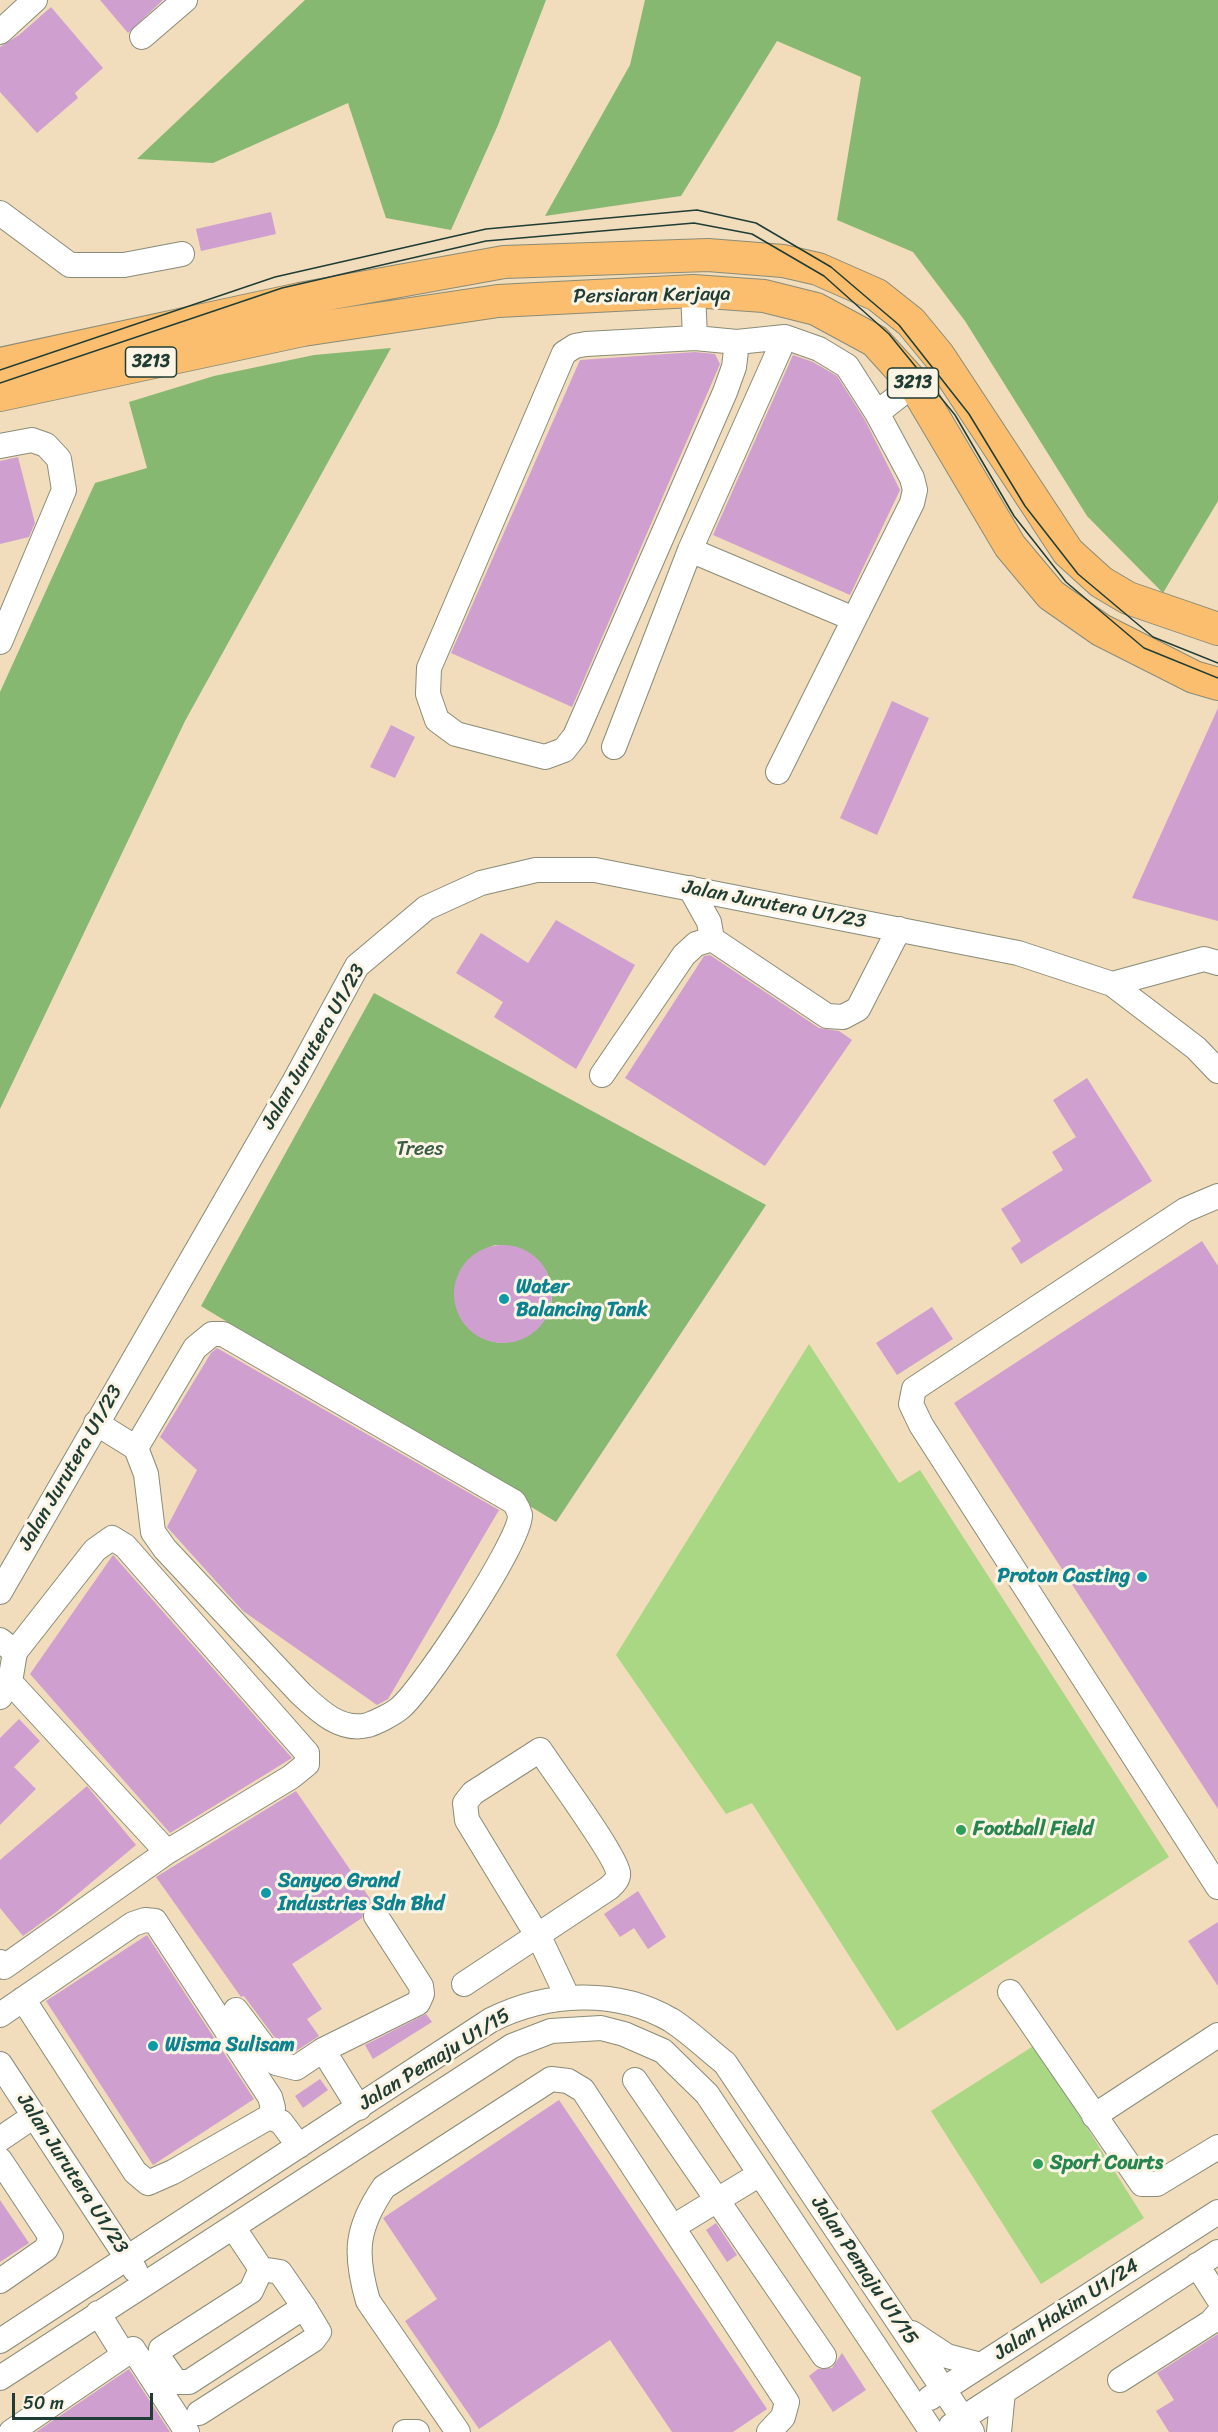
<!DOCTYPE html>
<html>
<head>
<meta charset="utf-8">
<style>
	body { margin:0 }
	#map { position:relative; width:1218px; height:2432px; overflow:hidden; background:#f1dcbb; font-family:Sriracha,sans-serif }
	canvas { display:block }
	.scale { position:absolute; left:12px; top:2393px; width:141px; height:27px; box-sizing:border-box; border:3px solid #1f3d34; border-top:0; padding-left:8px; font-size:18px; line-height:21px; white-space:nowrap; color:#1f3d34; -webkit-text-stroke:4px #fcf5e5; paint-order:stroke }
</style>
</head>
<body>
<div id="map">
<canvas width="1218" height="2432"></canvas>
<div class="scale">50 m</div>
</div>
<script>
const g = document.querySelector('canvas').getContext('2d');
g.lineJoin = 'round';
function fill(path, color) { g.fillStyle = color; g.fill(path, 'evenodd'); }
function trace(path, color, width, dash) { g.strokeStyle = color; g.lineWidth = width; g.lineCap = dash ? 'butt' : 'round'; g.setLineDash(dash || []); g.stroke(path); }
function drawText(font, color, halo, rows, align = 'center') {
  g.font = font + ' Sriracha,sans-serif'; g.lineWidth = 6; g.setLineDash([]); g.textBaseline = 'middle'; g.strokeStyle = halo; g.fillStyle = color; for (const [text, x, y, turn = 0] of rows) {
    g.save(); g.translate(x, y); g.rotate((+turn || 0) * Math.PI / 180); g.textAlign = isNaN(turn) ? turn : align; if (halo) g.strokeText(text, 0, 0); g.fillText(text, 0, 0); g.restore();
  }
}
fill(new Path2D(`
	M 809,1344 L 899,1483 L 920,1470 L 1169,1857 L 897,2031 L 752,1803 L 726,1814 L 616,1655 Z
	M 1035,2045 L 1144,2218 L 1041,2284 L 931,2111 Z`), '#aad784');
fill(new Path2D(`
	M 305,0 L 546,0 L 498,125 L 451,230 L 386,218 L 348,103 L 213,163 L 137,159 Z
	M 645,0 L 1218,0 L 1218,501 L 1163,593 L 1087,516 L 965,321 L 913,252 L 837,220 L 861,77 L 777,41 L 681,196 L 545,216 L 630,65 Z
	M 391,348 L 185,721 L 0,1109 L 0,692 L 95,483 L 147,468 L 129,402 L 214,376 L 314,355 Z
	M 374,993 L 766,1205 L 556,1522 L 201,1306 ZM 495,1245 C 528,1246 559,1268 551,1305 C 549,1316 540,1328 530,1334 C 468,1372 417,1272 495,1245 Z`), '#87b872');
fill(new Path2D(`
	M 100,0 L 163,0 L 128,33 Z
	M 51,7 L 103,68 L 75,93 L 78,98 L 37,133 L 0,92 L 0,47 L 19,35 Z
	M 271,212 L 276,234 L 201,251 L 196,229 Z
	M 695,352 L 715,354 L 720,364 L 572,707 L 451,653 L 580,360 Z
	M 793,355 L 813,362 L 837,376 L 865,420 L 900,490 L 850,595 L 713,535 Z
	M 18,457 L 35,523 L 29,537 L 0,544 L 0,461 Z
	M 892,701 L 929,718 L 877,835 L 840,818 Z
	M 1218,708 L 1218,921 L 1132,898 Z
	M 391,725 L 415,737 L 395,778 L 370,767 Z
	M 556,920 L 635,965 L 576,1069 L 494,1017 L 503,1002 L 456,973 L 481,933 L 528,963 Z
	M 710,955 L 819,1028 L 839,1031 L 852,1040 L 765,1166 L 625,1078 L 704,956 Z
	M 1087,1078 L 1152,1181 L 1021,1264 L 1011,1248 L 1021,1241 L 1001,1209 L 1063,1170 L 1052,1152 L 1076,1137 L 1053,1100 Z
	M 1202,1241 L 1218,1266 L 1218,1809 L 954,1403 Z
	M454 1294a49 49 0 1 1 98 0a49 49 0 1 1-98 0Z
	M 932,1307 L 953,1339 L 897,1375 L 876,1343 Z
	M 217,1348 L 499,1510 L 388,1699 L 377,1705 L 243,1611 L 167,1527 L 197,1470 L 160,1437 L 211,1353 Z
	M 113,1555 L 292,1758 L 170,1833 L 30,1674 Z
	M 19,1719 L 40,1741 L 14,1767 L 36,1789 L 0,1825 L 0,1738 Z
	M 87,1786 L 136,1845 L 55,1913 L 23,1936 L 0,1908 L 0,1860 Z
	M 296,1791 L 373,1903 L 364,1909 L 362,1918 L 292,1964 L 322,2009 L 307,2019 L 319,2036 L 293,2053 L 284,2050 L 244,1996 L 241,1997 L 156,1877 Z
	M 638,1891 L 666,1937 L 648,1949 L 634,1928 L 620,1937 L 604,1914 Z
	M 1218,1922 L 1218,1986 L 1188,1941 Z
	M 147,1935 L 254,2099 L 153,2165 L 46,2001 Z
	M 426,2014 L 432,2022 L 373,2059 L 365,2045 Z
	M 320,2079 L 328,2090 L 303,2108 L 295,2096 Z
	M 559,2100 L 767,2409 L 733,2432 L 672,2432 L 610,2340 L 479,2429 L 405,2321 L 437,2299 L 383,2218 Z
	M 0,2200 L 29,2243 L 0,2262 Z
	M 716,2223 L 737,2255 L 727,2262 L 706,2230 Z
	M 1218,2334 L 1218,2432 L 1169,2432 L 1156,2411 L 1174,2400 L 1157,2373 Z
	M 842,2353 L 866,2390 L 833,2412 L 809,2376 L 818,2369 L 832,2368 Z
	M 129,2369 L 170,2432 L 36,2432 Z`), '#cfa0cf');
const minor = new Path2D(`
	M 0,32 L 35,0
	M 142,37 L 185,0
	M 0,213 L 70,265 L 124,265 L 182,254
	M 693,291 L 695,338
	M 737,342 L 734,367 L 725,392 L 575,736 L 564,750 L 545,757 L 456,734 L 437,720 L 428,694 L 429,668 L 564,353 L 575,346 L 586,344 L 695,338 L 737,342 L 785,337 L 819,349 L 847,366 L 877,413
	M 0,446 L 32,440 L 46,445 L 59,459 L 64,490 L 0,642
	M 690,550 L 854,619
	M 614,747 L 690,550 L 785,337
	M 778,772 L 912,503 L 915,490 L 912,478 L 877,413 L 914,384
	M 690,888 L 709,922 L 712,939
	M 1112,984 L 1204,959 L 1218,963
	M 602,1075 L 684,955 L 696,944 L 712,939 L 827,1016 L 843,1017 L 858,1009 L 899,929
	M 1218,1196 L 1185,1210 L 914,1389 L 911,1404 L 921,1425 L 1218,1887
	M 96,1423 L 136,1448 L 146,1474 L 153,1532 L 165,1549 L 301,1694 C 319,1711 341,1732 368,1725 C 377,1722 393,1714 400,1708 C 423,1689 521,1541 520,1515 C 519,1511 516,1505 514,1502 L 223,1334 L 212,1334 L 195,1348 L 136,1448
	M 0,1592 L 294,1082 L 357,966 L 426,908 L 481,883 L 536,870 L 595,870 L 1018,953 L 1112,984 L 1196,1048 L 1218,1071
	M 0,1640 L 15,1652 L 10,1682 L 0,1697
	M 10,1682 L 167,1852 L 291,1777 L 307,1764 L 307,1753 L 125,1546 L 112,1538 L 95,1550 L 15,1652
	M 0,1962 L 4,1967 L 167,1852
	M 464,1984 L 609,1888 C 613,1884 619,1879 618,1873 C 617,1857 552,1769 540,1750 L 473,1793 L 465,1803 L 467,1820 L 537,1935 L 542,1943 L 568,1998
	M 1010,1992 L 1142,2184 L 1157,2184 L 1218,2147
	M 236,2010 L 276,2063 L 296,2068 L 323,2050 L 359,2108
	M 0,2015 L 133,1924 L 145,1920 L 155,1921 L 270,2097 L 273,2108 L 269,2117 L 173,2172 L 148,2183 L 135,2172 L 23,1999
	M 323,2050 L 418,2003 L 422,1994 L 421,1986 L 376,1916
	M 0,2064 L 135,2270
	M 635,2080 L 824,2356
	M 1094,2116 L 1218,2035
	M 269,2117 L 281,2122 L 299,2146
	M 0,2139 L 34,2116
	M 0,2160 L 51,2237 L 46,2249 L 0,2281
	M 233,2227 L 261,2269 L 280,2272 L 304,2307 L 189,2382 L 176,2382 L 160,2359 L 161,2349 L 251,2291 L 261,2269
	M 673,2227 L 760,2174
	M 1197,2265 L 1218,2298
	M 98,2313 L 124,2355 L 133,2349 L 187,2432
	M 912,2333 L 947,2356 L 981,2365
	M 0,2341 L 491,2020 C 547,1992 616,1988 671,2020 C 690,2032 707,2049 725,2063 L 972,2432
	M 0,2378 L 512,2046 L 551,2031 L 601,2028 L 624,2034 L 663,2051 L 707,2094 L 932,2432
	M 1120,2380 L 1211,2322 L 1218,2314
	M 930,2398 L 1218,2212
	M 199,2413 L 313,2340 L 319,2332 L 304,2307
	M 951,2426 L 1218,2252
	M 11,2432 L 124,2355
	M 405,2432 L 417,2432
	M 458,2432 L 368,2301 C 354,2253 356,2228 384,2187 L 551,2079 L 568,2081 L 583,2090 L 787,2402 L 783,2417 L 769,2432
	M 999,2432 L 1003,2392`);
const major = new Path2D(`
	M 0,364 L 300,299 L 504,262 L 708,255 L 783,261 L 818,269 L 877,295 L 911,322 L 939,356 L 1068,552 L 1101,582 L 1128,598 L 1218,629
	M 0,395 L 303,330 L 498,301 L 693,291 L 764,296 L 816,309 L 875,341 L 914,384 L 1010,546 L 1051,595 L 1101,630 L 1194,677 L 1218,684`);
trace(minor, '#888c78', 26);
trace(major, '#888c78', 34);
trace(minor, '#fff', 24);
trace(major, '#fbbe6e', 32);
trace(new Path2D(`
	M 0,370 L 275,277 L 486,229 L 697,210 L 756,223 L 831,267 L 899,325 L 969,414 L 1025,506 L 1078,574 L 1153,637 L 1218,663
	M 0,383 L 282,288 L 486,241 L 694,223 L 752,234 L 824,276 L 889,334 L 955,415 L 1014,516 L 1066,582 L 1144,648 L 1218,678`), '#1f3d34', 1.5);
for (const [x, y, r, color] of [
	[504,1299,6,"#0f9aa8"],
	[1142,1577,6,"#0f9aa8"],
	[961,1830,6,"#2e9e5b"],
	[266,1893,6,"#0f9aa8"],
	[153,2046,6,"#0f9aa8"],
	[1038,2164,6,"#2e9e5b"]
]) { const dot = new Path2D(); dot.arc(x, y, r, 0, 2 * Math.PI); g.fillStyle = color; g.fill(dot); trace(dot, '#fcf5e5', 2); }
for (const [x, y, w] of [
	[151,362,51],
	[913,383,51]
]) { const box = new Path2D(); box.roundRect(x - w / 2, y - 15, w, 30, 4.5); g.fillStyle = '#fcf5e5'; g.fill(box); trace(box, '#1f3d34', 1.5); }
drawText('bold 18px', '#1f3d34', null, [
	["3213",151,362],
	["3213",913,383]
]);
drawText('20px', '#1f3d34', '#fcf5e5', [
	["Persiaran Kerjaya",652,296,-1],
	["Jalan Jurutera U1/23",774,905,11],
	["Jalan Jurutera U1/23",314,1047,-60],
	["Jalan Jurutera U1/23",71,1468,-60],
	["Jalan Pemaju U1/15",435,2060,-32],
	["Jalan Jurutera U1/23",72,2174,57],
	["Jalan Pemaju U1/15",864,2271,56],
	["Jalan Hakim U1/24",1067,2310,-33]
]);
drawText('20px', '#3b5c44', '#fcf5e5', [
	["Trees",420,1150]
]);
drawText('bold 20px', '#0d838f', '#fcf5e5', [
	["Water",516,1288],
	["Balancing Tank",516,1311],
	["Proton Casting",1130,1577,"right"],
	["Sanyco Grand",278,1882],
	["Industries Sdn Bhd",278,1905],
	["Wisma Sulisam",165,2046]
], 'left');
drawText('bold 20px', '#27864d', '#fcf5e5', [
	["Football Field",973,1830],
	["Sport Courts",1050,2164]
], 'left');
</script>
</body>
</html>
